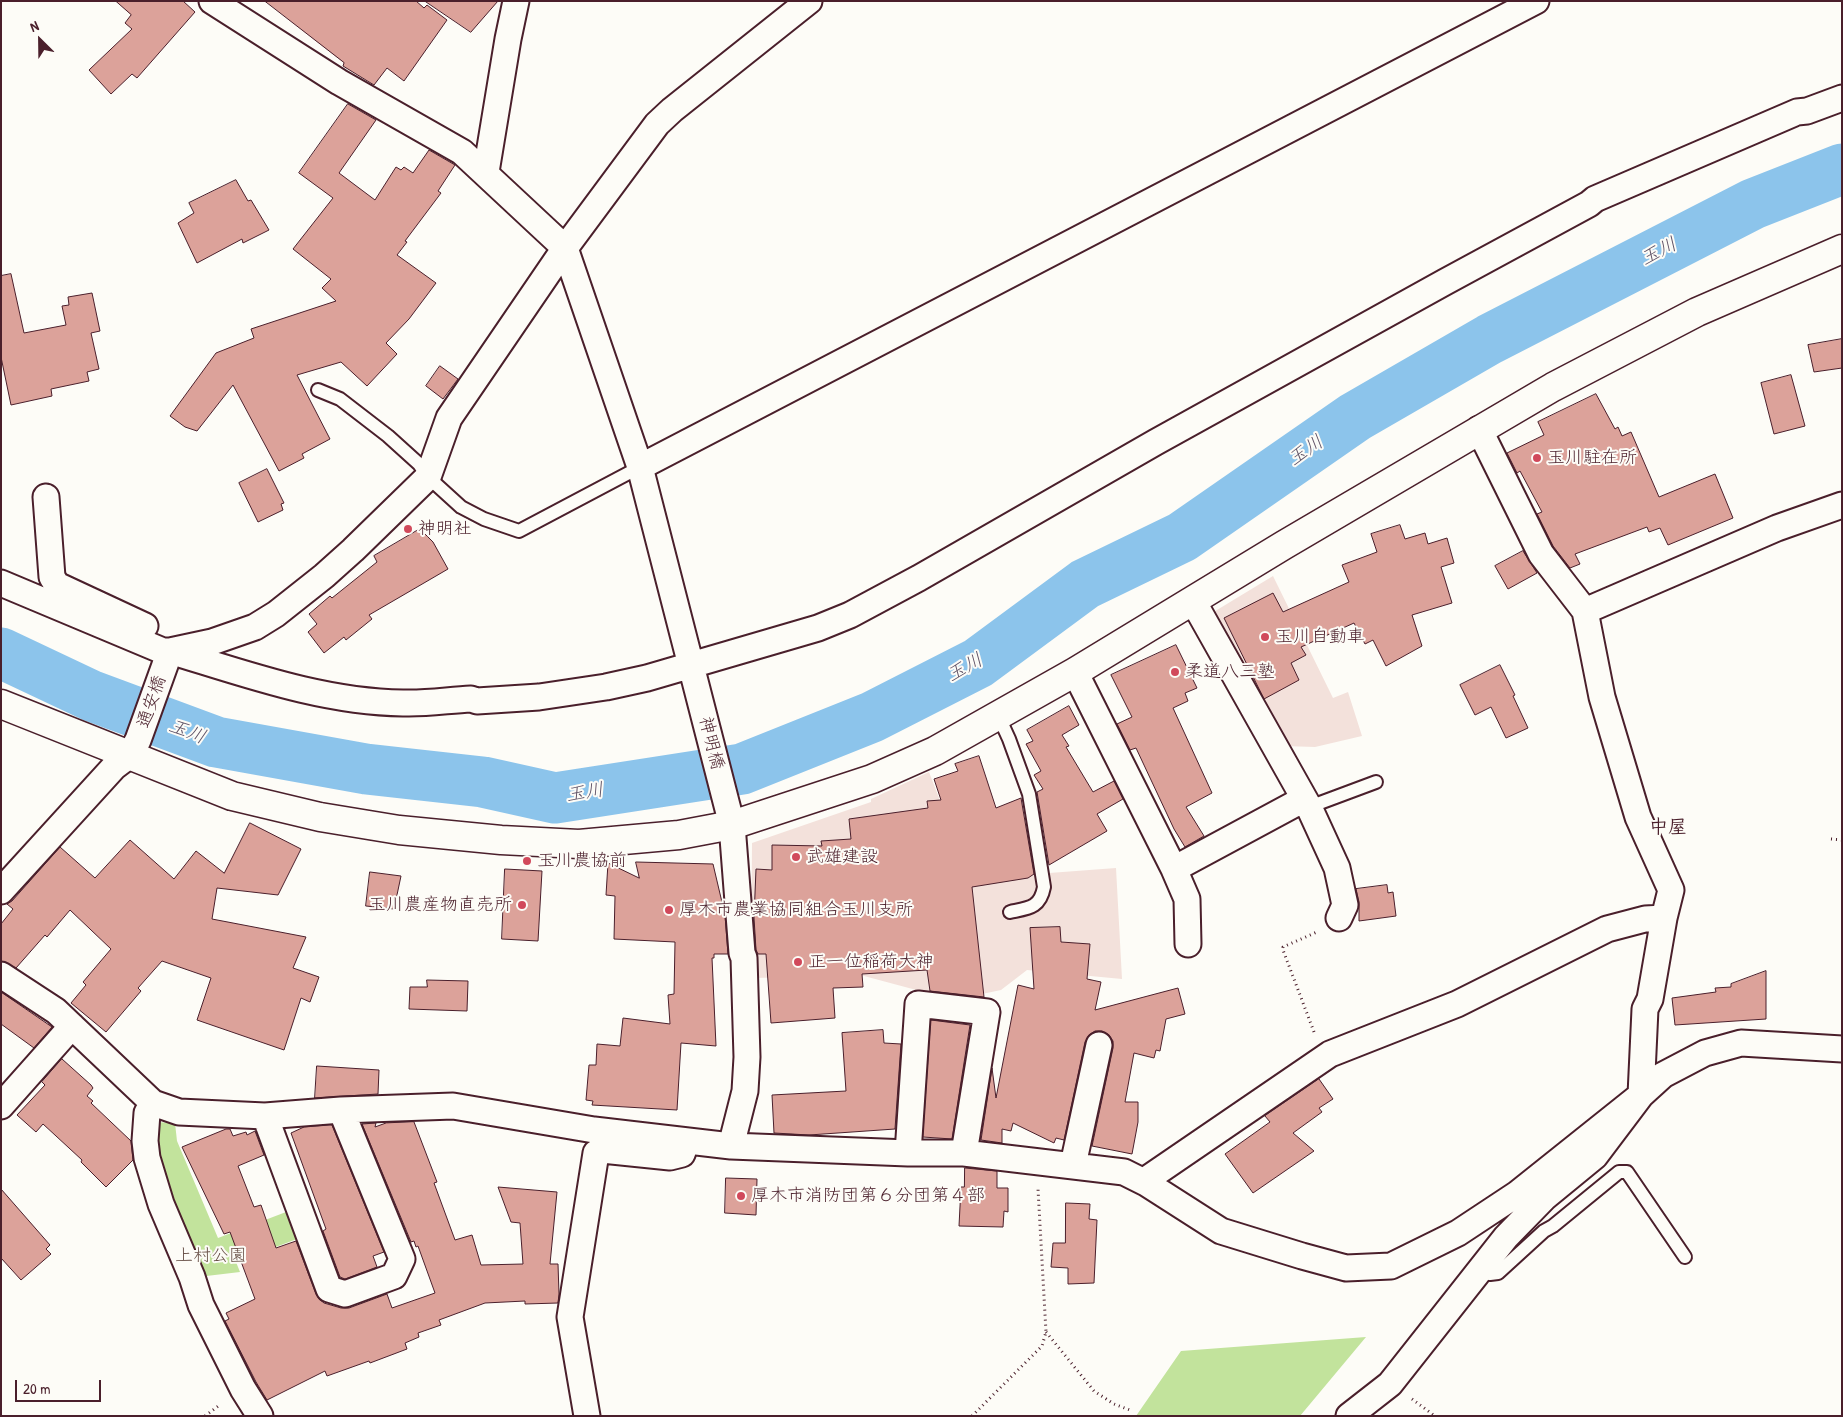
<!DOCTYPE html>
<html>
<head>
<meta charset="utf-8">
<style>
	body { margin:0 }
	#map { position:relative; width:1843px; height:1417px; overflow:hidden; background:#fdfcf7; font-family:"Patrick Hand",sans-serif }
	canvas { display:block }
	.frame { position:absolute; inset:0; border:2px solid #4a1f2b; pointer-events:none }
	.north { position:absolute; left:15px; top:15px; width:50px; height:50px; -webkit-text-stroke:4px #fdfcf7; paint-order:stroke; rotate:337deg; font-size:14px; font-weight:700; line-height:20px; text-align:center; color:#4a1f2b }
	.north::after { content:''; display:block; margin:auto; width:18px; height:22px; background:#4a1f2b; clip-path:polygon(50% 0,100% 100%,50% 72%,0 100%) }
	.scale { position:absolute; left:15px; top:1380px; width:86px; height:22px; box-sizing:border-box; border:2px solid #4a1f2b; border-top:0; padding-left:6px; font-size:15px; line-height:18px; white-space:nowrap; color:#4a1f2b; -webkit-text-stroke:4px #fdfcf7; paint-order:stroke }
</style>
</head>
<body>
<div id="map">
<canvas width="1843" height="1417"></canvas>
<div class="frame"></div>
<div class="north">N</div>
<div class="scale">20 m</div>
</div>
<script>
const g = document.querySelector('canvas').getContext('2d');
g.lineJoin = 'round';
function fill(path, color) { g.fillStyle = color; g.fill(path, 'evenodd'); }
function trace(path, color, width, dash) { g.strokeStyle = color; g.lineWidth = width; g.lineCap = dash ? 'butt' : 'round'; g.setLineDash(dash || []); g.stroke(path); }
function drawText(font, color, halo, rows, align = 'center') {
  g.font = font + ' "Patrick Hand","Klee One",sans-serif'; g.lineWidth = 4; g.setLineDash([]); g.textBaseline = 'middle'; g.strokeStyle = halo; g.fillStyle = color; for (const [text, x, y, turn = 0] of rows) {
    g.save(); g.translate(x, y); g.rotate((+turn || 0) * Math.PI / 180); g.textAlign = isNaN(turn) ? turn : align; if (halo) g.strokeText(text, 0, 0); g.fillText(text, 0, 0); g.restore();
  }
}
fill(new Path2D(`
	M 1273,576 L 1333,698 L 1348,692 L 1362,736 L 1315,747 L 1283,746 L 1212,613 Z
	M 929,772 L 954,837 L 1028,823 L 1036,874 L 1116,868 L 1122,979 L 1027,970 L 1001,990 L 982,994 L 935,995 L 864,976 L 751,978 L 752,843 L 871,802 L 871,799 Z`), '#f3e1db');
fill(new Path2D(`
	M 154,1122 L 175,1123 L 177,1141 L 218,1238 L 286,1212 L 297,1239 L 236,1262 L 240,1272 L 198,1277 L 161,1188 Z
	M 1366,1337 L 1300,1416 L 1136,1416 L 1181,1351 Z`), '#c2e39c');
trace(new Path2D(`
	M 1,653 L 92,696 L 216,742 L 366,769 L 483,782 L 555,798 L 742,769 L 872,717 L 978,663 L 1085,584 L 1182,537 L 1355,417 L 1490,339 L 1753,204 L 1842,169`), '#8cc4eb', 51);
const building = new Path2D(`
	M 116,1 L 183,1 L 195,12 L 137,78 L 132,74 L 111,94 L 89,70 L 132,29 L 125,23 L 131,15 Z
	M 265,1 L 416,1 L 424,8 L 427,5 L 447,20 L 404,81 L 387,68 L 374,85 L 343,66 L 344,63 Z
	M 425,1 L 498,1 L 471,32 Z
	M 348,104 L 376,120 L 339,173 L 375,200 L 396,167 L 401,170 L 404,167 L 413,173 L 429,150 L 455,165 L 438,191 L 441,193 L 405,241 L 407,242 L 397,255 L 436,283 L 409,319 L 386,343 L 397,354 L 367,386 L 341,362 L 297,375 L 330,439 L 302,454 L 304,458 L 279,471 L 233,385 L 197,431 L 185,427 L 170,416 L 216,353 L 254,338 L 251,329 L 336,301 L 322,288 L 331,279 L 293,249 L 333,198 L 299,173 Z
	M 236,180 L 248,201 L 251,200 L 269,230 L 243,243 L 242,239 L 197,263 L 178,223 L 194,213 L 189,203 Z
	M 11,274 L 24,333 L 66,325 L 62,306 L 69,305 L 68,297 L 92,293 L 100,331 L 91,333 L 99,369 L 87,372 L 89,381 L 51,389 L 52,396 L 11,405 L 1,357 L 1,276 Z
	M 1842,339 L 1842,368 L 1814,372 L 1808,345 Z
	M 440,366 L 458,379 L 443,399 L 426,386 Z
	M 1791,375 L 1805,426 L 1774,434 L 1761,383 Z
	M 1596,394 L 1615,429 L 1618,427 L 1622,436 L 1631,432 L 1659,497 L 1715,474 L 1733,518 L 1668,545 L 1660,528 L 1649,532 L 1647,527 L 1575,554 L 1580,564 L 1570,568 L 1553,546 L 1537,514 L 1542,512 L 1520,471 L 1517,473 L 1507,453 L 1544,435 L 1538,422 Z
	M 267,469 L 284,503 L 281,504 L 283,510 L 258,522 L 239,483 Z
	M 1400,525 L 1405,539 L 1425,533 L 1428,544 L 1447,538 L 1454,563 L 1441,567 L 1452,603 L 1412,615 L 1422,646 L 1386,666 L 1373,640 L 1365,644 L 1354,623 L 1301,647 L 1306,655 L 1291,663 L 1299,680 L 1264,699 L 1224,618 L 1273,593 L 1283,612 L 1349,582 L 1342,565 L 1377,552 L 1371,534 Z
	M 420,529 L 433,542 L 448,569 L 369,615 L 372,619 L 346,640 L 344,637 L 324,653 L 308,632 L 317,624 L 309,614 L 330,596 L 332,598 L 377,562 L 374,556 Z
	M 1523,551 L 1537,573 L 1508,589 L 1495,566 Z
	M 1176,645 L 1197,688 L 1185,693 L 1188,701 L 1173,708 L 1212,793 L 1186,807 L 1204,836 L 1185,847 L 1174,829 L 1136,748 L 1130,750 L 1117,724 L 1132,717 L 1111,675 Z
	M 1500,665 L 1515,695 L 1513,696 L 1528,728 L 1506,738 L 1491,707 L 1475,715 L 1460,685 Z
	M 1069,706 L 1079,725 L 1062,735 L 1069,746 L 1066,747 L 1093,792 L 1114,781 L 1123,799 L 1097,814 L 1107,831 L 1049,865 L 1037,792 L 1043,789 L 1034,775 L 1041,771 L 1026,744 L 1033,741 L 1027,730 Z
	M 979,756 L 996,808 L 1021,798 L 1034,874 L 1028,878 L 972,887 L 984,997 L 930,991 L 927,970 L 862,974 L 863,987 L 833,988 L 835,1018 L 771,1023 L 766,954 L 758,954 L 756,950 L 754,918 L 756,869 L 772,870 L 772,845 L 822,846 L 821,841 L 851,839 L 849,819 L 928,808 L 927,801 L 941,800 L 934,779 L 958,771 L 955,764 Z
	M 250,823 L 301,849 L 278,895 L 217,888 L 212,919 L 306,937 L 293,968 L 319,977 L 310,1002 L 301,998 L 284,1050 L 197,1020 L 211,978 L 162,961 L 138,988 L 141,991 L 106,1032 L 71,1003 L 86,985 L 83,982 L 111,949 L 70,910 L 47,937 L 45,935 L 16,968 L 1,961 L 1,924 L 13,909 L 7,904 L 12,901 L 60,847 L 95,878 L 130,840 L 174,879 L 196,851 L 224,873 Z
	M 636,862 L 713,864 L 725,915 L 728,954 L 714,954 L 714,958 L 712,958 L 716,1046 L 681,1043 L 677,1110 L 592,1105 L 593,1101 L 586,1100 L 589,1065 L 596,1065 L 597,1044 L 620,1046 L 623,1018 L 670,1024 L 668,995 L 674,994 L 675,942 L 614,939 L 615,896 L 606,895 L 608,863 L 639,878 Z
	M 505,869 L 542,871 L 538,941 L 502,939 Z
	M 370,872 L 401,876 L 394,909 L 366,906 Z
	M 1387,885 L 1388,893 L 1393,892 L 1396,916 L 1359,921 L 1359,902 L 1356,889 Z
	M 1060,927 L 1061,942 L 1090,944 L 1087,979 L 1101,982 L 1095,1010 L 1178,988 L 1185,1014 L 1166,1019 L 1160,1051 L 1156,1050 L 1154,1058 L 1134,1053 L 1125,1102 L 1138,1102 L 1138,1122 L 1132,1154 L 1092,1146 L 1113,1048 L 1113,1041 L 1109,1035 L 1102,1031 L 1095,1031 L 1089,1035 L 1085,1042 L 1064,1140 L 1056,1138 L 1054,1143 L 1013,1123 L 1011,1131 L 1002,1129 L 1002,1143 L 981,1140 L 992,1068 L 996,1098 L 1018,985 L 1034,989 L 1030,928 Z
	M 1766,971 L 1766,1019 L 1675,1025 L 1672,998 L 1716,992 L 1715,988 L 1731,987 L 1731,984 Z
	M 427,980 L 468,981 L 467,1011 L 409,1009 L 410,987 L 427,987 Z
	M 1,992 L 52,1027 L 34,1048 L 1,1024 Z
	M 931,1020 L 970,1025 L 952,1139 L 923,1137 Z
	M 883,1030 L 884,1043 L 901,1044 L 895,1129 L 809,1135 L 774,1133 L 772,1095 L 846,1091 L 842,1033 Z
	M 62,1059 L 91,1085 L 93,1088 L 87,1096 L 93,1101 L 91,1103 L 131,1141 L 133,1160 L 106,1187 L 81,1162 L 82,1160 L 43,1124 L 36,1132 L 17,1115 L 45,1085 L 42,1082 Z
	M 317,1066 L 379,1070 L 378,1094 L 315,1098 Z
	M 1319,1079 L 1333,1099 L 1319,1108 L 1322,1112 L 1293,1133 L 1314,1151 L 1253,1193 L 1225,1154 L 1270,1122 L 1265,1116 Z
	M 414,1122 L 437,1182 L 434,1183 L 455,1240 L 472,1235 L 481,1265 L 523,1264 L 520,1223 L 511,1222 L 498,1187 L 557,1192 L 550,1264 L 558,1264 L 559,1294 L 558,1303 L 525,1304 L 525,1301 L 485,1303 L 439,1320 L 441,1325 L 418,1333 L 419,1337 L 405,1343 L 407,1349 L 370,1363 L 369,1361 L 327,1376 L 325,1371 L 267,1400 L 256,1382 L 225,1321 L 229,1319 L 226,1313 L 255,1299 L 230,1232 L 224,1234 L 182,1147 L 226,1129 L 230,1129 L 233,1136 L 246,1132 L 247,1135 L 255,1131 L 264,1155 L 238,1166 L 254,1207 L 261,1205 L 276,1248 L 296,1241 L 316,1294 L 319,1299 L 324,1303 L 341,1308 L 349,1308 L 387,1294 L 392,1308 L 435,1293 L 418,1246 L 416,1247 L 414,1241 L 411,1242 L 362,1124 L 376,1123 L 375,1127 L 386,1123 Z
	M 332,1125 L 384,1252 L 373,1256 L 377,1267 L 345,1279 L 340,1277 L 323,1231 L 326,1229 L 291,1133 L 304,1127 Z
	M 965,1168 L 997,1171 L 997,1188 L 1008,1188 L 1008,1212 L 1004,1211 L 1003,1227 L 959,1226 L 961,1187 L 964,1187 Z
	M 726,1178 L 757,1179 L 756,1215 L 725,1213 Z
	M 1,1189 L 50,1245 L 46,1249 L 51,1254 L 21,1280 L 1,1258 Z
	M 1066,1203 L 1090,1204 L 1089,1219 L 1097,1220 L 1094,1283 L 1068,1284 L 1068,1268 L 1051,1267 L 1053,1243 L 1065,1243 Z`);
fill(building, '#dca29a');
trace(building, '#4a1f2b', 1);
const lane = new Path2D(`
	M 318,390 L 340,399 L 388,436 L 419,464 L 428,477 L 461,507 L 484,519 L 519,531 L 640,467
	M 998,715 L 1009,739 L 1029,794 L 1044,887 C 1040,908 1029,908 1010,912
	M 1309,807 L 1376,782
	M 1481,1270 L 1490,1274 L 1498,1273 L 1544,1231 L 1553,1226 L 1619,1172 L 1627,1172 L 1685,1257`);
const street = new Path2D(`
	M 486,172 L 508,39 L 516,1
	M 1479,429 L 1541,554 L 1585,611 L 1777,528 L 1842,505
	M 640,467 L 1536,1
	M 46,497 L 52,577 L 57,585 L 145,626
	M 1,583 L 163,651 L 170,651 C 246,674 323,702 403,703 C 426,704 449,700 471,699 L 477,701 L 539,697 L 606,687 L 647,678 L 818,628 L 850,615 L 919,578 L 1156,442 L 1445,282 L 1589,204 L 1595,199 L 1797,112 L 1807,111 L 1842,98
	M 1193,601 L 1309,807 L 1337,868 L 1345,905 L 1339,918
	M 1075,672 L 1174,869 L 1187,899 L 1188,944
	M 1174,869 L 1304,799
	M 1,891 L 114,767 L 130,755 L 138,740 L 170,651 L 212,642 L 255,627 L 276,614 L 324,576 L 353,550 L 428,477 L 449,418 L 565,248 L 657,124 L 672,110 L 809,1
	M 1,975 L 56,1011 L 153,1103 L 179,1112 L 265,1116 L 341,1110 L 453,1106 L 594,1130 L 731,1146 L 745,1091 L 747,1057 L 744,958 L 742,953 L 732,825 L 640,467 L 565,248 L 462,152 L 339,82 L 212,1
	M 153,1103 L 147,1113 L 145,1141 L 147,1158 L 161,1204 L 192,1277 L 201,1305 L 243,1389 L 260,1416
	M 1,1106 L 72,1026
	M 265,1116 L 329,1289 L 345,1294 L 394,1276 L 402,1259 L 341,1110
	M 731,1146 L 908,1153 L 964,1153 L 1124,1172 L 1146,1183 L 1221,1231 L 1302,1256 L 1346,1268 L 1391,1266 L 1458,1233 L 1517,1194 L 1641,1095 L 1663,1075 L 1705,1053 L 1741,1043 L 1842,1049
	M 908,1153 L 918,1004 L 987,1012 L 964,1153
	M 1073,1165 L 1099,1045
	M 1146,1183 L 1150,1177 L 1330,1054 L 1457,1004 L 1607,929 L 1645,919 L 1664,918
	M 587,1416 L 570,1317 L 596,1153 L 602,1150 L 670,1157 L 682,1154 L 687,1141
	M 1349,1416 L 1390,1384 L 1506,1237 L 1545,1197 L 1595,1156 L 1641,1095 L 1645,1009 L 1650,999 L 1664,918 L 1671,890 L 1638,817 L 1602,697 L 1585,611`);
const secondary = new Path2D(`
	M 1,704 L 232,796 L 320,817 L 399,830 L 501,840 L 579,844 L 679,835 L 732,825 L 872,779 L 935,751 L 1075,672 L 1284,545 L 1553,387 L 1697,312 L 1842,249`);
trace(lane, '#4a1f2b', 16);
trace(street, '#4a1f2b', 29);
trace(secondary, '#4a1f2b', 31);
trace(new Path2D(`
	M 1831,839 L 1842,840
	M 1314,1032 L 1283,950 L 1283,947 L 1317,932
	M 1046,1332 L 1094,1391 L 1114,1404 L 1130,1410
	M 1412,1399 L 1435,1416
	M 205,1416 L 221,1404
	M 972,1416 L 1042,1346 L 1046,1332 L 1038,1189`), '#4a1f2b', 3, [1, 4]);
trace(lane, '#fdfcf7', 12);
trace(street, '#fdfcf7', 25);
trace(secondary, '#fdfcf7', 28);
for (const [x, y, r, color] of [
	[1537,458,5,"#d1495b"],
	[408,529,5,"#d1495b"],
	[1265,637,5,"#d1495b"],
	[1175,672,5,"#d1495b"],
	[796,857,5,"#d1495b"],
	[527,861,5,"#d1495b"],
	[522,905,5,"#d1495b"],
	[669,910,5,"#d1495b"],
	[798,962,5,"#d1495b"],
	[741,1196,5,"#d1495b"]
]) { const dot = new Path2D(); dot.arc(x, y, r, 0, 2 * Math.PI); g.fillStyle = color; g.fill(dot); trace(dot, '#fdfcf7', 2); }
drawText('18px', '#4a1f2b', '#fdfcf7', [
	["玉川駐在所",1547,458],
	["神明社",418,529],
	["玉川自動車",1275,637],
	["柔道八三塾",1185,672],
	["武雄建設",806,857],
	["玉川農協前",537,861],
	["玉川農産物直売所",512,905,"right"],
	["厚木市農業協同組合玉川支所",679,910],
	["正一位稲荷大神",808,962],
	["厚木市消防団第６分団第４部",751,1196]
], 'left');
drawText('18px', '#4a1f2b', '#fdfcf7', [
	["通安橋",152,702,-71],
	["神明橋",711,743,76]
]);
drawText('18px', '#685047', '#fdfcf7', [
	["上村公園",211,1256]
]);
drawText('italic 19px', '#5e5165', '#fdfcf7', [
	["玉川",1659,252,-27],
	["玉川",1306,451,-35],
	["玉川",965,668,-29],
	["玉川",187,732,21],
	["玉川",585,793,-9]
]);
drawText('bold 19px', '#4a1f2b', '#fdfcf7', [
	["中屋",1668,828]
]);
</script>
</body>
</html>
